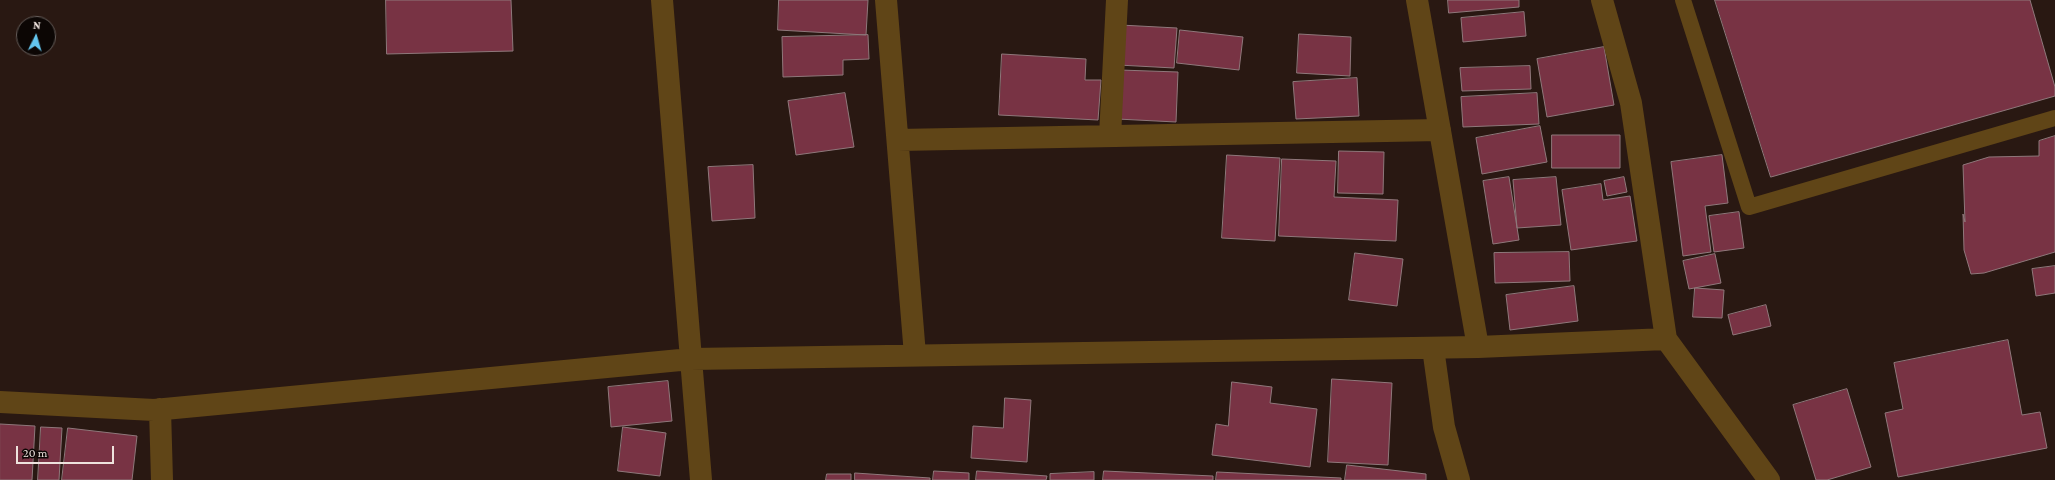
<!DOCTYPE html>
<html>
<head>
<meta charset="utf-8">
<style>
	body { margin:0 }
	#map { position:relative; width:2055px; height:480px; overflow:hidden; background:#291812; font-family:"Crimson Pro",serif }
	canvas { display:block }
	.north { position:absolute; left:16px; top:16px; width:40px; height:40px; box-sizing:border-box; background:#0c0604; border:1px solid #665e5b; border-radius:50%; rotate:5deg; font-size:11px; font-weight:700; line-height:16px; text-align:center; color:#eee2dd }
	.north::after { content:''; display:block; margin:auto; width:14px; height:18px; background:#64c5ee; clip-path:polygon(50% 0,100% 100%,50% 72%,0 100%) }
	.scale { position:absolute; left:16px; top:446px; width:98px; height:18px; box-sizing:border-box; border:2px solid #eee2dd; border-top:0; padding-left:5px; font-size:12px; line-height:14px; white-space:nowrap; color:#eee2dd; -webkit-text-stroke:3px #0c0604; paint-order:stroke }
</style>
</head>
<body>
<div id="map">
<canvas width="2055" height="480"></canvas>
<div class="north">N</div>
<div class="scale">20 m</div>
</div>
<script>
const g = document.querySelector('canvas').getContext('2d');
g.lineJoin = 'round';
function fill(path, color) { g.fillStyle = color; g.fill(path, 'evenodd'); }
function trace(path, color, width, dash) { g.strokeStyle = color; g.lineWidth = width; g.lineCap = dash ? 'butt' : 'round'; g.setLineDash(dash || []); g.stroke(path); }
const building = new Path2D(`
	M 386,0 L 511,0 L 513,51 L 387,54 Z
	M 779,0 L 868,0 L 866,35 L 778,30 Z
	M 1448,0 L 1519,0 L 1519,7 L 1449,13 Z
	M 1715,0 L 2030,0 L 2055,87 L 2055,96 L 1771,177 Z
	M 1524,12 L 1526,36 L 1463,42 L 1461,18 Z
	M 1120,25 L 1177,28 L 1174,68 L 1118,65 Z
	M 1180,30 L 1243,37 L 1239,70 L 1177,63 Z
	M 1299,34 L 1351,37 L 1350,76 L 1297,73 Z
	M 868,35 L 869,59 L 843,60 L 843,75 L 783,77 L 782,37 Z
	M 1604,47 L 1614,105 L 1547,117 L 1537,59 Z
	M 1002,54 L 1086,59 L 1085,80 L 1101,80 L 1098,120 L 999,115 Z
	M 1530,66 L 1531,89 L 1462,91 L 1460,68 Z
	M 1120,70 L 1178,72 L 1176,122 L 1117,119 Z
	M 1357,78 L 1359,116 L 1296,119 L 1293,82 Z
	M 845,93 L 854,147 L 796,155 L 788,101 Z
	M 1537,93 L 1539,124 L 1463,127 L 1461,97 Z
	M 1540,126 L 1547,162 L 1482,174 L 1476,138 Z
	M 1552,135 L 1620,135 L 1620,168 L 1552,168 Z
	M 2055,136 L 2055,252 L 1984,273 L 1971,274 L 1964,250 L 1963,214 L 1965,222 L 1963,165 L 1989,157 L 2039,156 L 2039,141 Z
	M 1339,151 L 1384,152 L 1383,194 L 1338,193 Z
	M 1227,155 L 1280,158 L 1275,241 L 1222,238 Z
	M 1722,155 L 1728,203 L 1705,206 L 1711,252 L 1683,256 L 1671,162 Z
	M 1282,159 L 1336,161 L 1334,197 L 1398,200 L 1396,241 L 1279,236 Z
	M 753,165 L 755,218 L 712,221 L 708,167 Z
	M 1509,177 L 1519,240 L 1493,244 L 1483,181 Z
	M 1556,177 L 1561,225 L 1517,228 L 1513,180 Z
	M 1624,177 L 1627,192 L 1607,196 L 1604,181 Z
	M 1601,184 L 1603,200 L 1630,196 L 1637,241 L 1571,250 L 1562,190 Z
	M 1739,212 L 1744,248 L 1714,252 L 1709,216 Z
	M 1569,252 L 1570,281 L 1495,283 L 1494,253 Z
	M 1355,253 L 1403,259 L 1397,306 L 1349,300 Z
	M 1715,254 L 1721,283 L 1689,289 L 1683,261 Z
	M 2055,266 L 2055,293 L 2036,296 L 2032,269 Z
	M 1574,286 L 1578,321 L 1510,330 L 1506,295 Z
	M 1695,288 L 1724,290 L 1722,318 L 1693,317 Z
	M 1766,305 L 1771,326 L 1733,335 L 1728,315 Z
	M 2008,340 L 2022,415 L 2040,412 L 2047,448 L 1898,477 L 1885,413 L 1903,409 L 1894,363 Z
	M 1332,379 L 1392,383 L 1388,465 L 1328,462 Z
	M 668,381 L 672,421 L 611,427 L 608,387 Z
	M 1232,382 L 1272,387 L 1270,403 L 1317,409 L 1310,467 L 1212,455 L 1216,424 L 1228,426 Z
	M 1847,389 L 1871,467 L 1827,480 L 1816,480 L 1793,405 Z
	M 1005,398 L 1031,400 L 1027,462 L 971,458 L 973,426 L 1003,428 Z
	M 0,424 L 35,426 L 32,480 L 0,480 Z
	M 41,427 L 62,428 L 59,480 L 38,480 Z
	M 623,427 L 666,433 L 660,476 L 618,471 Z
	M 68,428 L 137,436 L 132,480 L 62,480 Z
	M 1347,465 L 1426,474 L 1426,480 L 1345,480 Z
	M 934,471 L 969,473 L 969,480 L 933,480 Z
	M 977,471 L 1047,476 L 1046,480 L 976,480 Z
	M 1104,471 L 1213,476 L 1213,480 L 1103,480 Z
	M 1094,472 L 1094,480 L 1050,480 L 1050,474 Z
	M 1217,472 L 1341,478 L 1341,480 L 1216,480 Z
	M 855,473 L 930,478 L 930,480 L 855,480 Z
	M 827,474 L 851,474 L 851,480 L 826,480 Z`);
fill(building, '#783344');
trace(building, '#8f787b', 1);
trace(new Path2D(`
	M 1683,0 L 1749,207 L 2055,118`), '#604517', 16);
trace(new Path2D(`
	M 886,0 L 915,355
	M 1417,0 L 1478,347 L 1666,339 L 1769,480
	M 1602,0 L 1631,103 L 1666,339
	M 1110,136 L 1117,0
	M 898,140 L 1440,130
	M 1433,348 L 1444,427 L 1459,480
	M 0,402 L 154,410 L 691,359 L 662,0
	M 160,409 L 162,480
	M 701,480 L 691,359 L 1478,347`), '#604517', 22);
</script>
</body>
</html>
